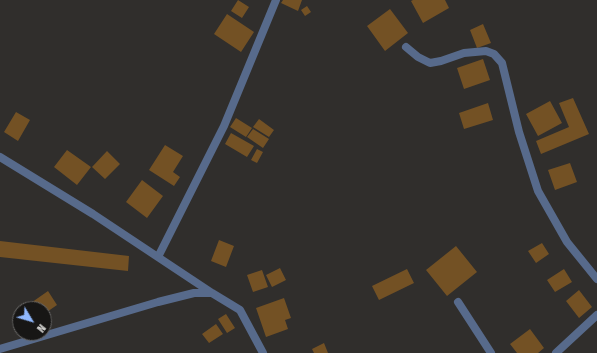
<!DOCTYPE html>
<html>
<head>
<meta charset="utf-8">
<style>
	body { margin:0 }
	#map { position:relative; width:597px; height:353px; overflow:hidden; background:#302e2c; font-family:"Fira Sans Condensed",sans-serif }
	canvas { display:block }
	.north { position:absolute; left:12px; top:301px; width:40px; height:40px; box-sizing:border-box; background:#171615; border:1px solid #656463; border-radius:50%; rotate:128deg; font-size:11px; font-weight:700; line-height:16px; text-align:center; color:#dbdad8 }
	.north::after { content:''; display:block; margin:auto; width:14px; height:18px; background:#90b8fd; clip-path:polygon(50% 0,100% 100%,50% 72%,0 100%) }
</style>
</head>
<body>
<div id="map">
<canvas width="597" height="353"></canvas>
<div class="north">N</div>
</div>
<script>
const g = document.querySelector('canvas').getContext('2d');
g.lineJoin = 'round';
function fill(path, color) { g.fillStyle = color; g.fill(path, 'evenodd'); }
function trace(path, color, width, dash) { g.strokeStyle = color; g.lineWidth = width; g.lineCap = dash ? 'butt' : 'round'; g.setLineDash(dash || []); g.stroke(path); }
fill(new Path2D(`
	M 238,0 L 249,7 L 242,18 L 231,11 Z
	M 283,0 L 302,0 L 298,11 L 281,3 Z
	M 413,0 L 445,0 L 449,8 L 423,23 L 411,1 Z
	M 307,6 L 311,12 L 305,16 L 301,10 Z
	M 390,9 L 408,33 L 385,51 L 367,26 Z
	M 227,14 L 254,32 L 241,52 L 214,34 Z
	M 483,24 L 491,43 L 477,48 L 470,30 Z
	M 483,59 L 490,80 L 464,89 L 457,68 Z
	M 573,98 L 589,134 L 541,154 L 536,141 L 569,127 L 559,103 Z
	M 550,101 L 562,123 L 538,136 L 526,114 Z
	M 488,103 L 493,120 L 464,129 L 459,113 Z
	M 16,112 L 30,120 L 18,141 L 4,132 Z
	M 236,118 L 252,128 L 246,137 L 230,127 Z
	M 259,119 L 274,130 L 269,137 L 253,127 Z
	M 253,129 L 269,139 L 263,148 L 247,137 Z
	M 231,133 L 254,146 L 247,157 L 225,144 Z
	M 165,145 L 183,156 L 173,172 L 180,177 L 174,186 L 149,170 Z
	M 257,149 L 263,152 L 257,163 L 251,160 Z
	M 67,150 L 91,167 L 77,185 L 54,167 Z
	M 107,151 L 120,164 L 105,179 L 92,167 Z
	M 570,163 L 577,182 L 555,190 L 548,170 Z
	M 142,180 L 163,196 L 147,218 L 126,202 Z
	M 219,240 L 234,246 L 226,267 L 211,261 Z
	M 0,241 L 129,256 L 128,271 L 0,257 Z
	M 542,243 L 549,254 L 536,263 L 528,251 Z
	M 456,246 L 477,272 L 447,296 L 426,270 Z
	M 280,268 L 286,280 L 272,287 L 266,275 Z
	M 407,269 L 414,283 L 379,300 L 372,286 Z
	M 564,269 L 572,282 L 555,292 L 547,280 Z
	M 262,270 L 268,287 L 253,292 L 247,275 Z
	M 579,290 L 592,307 L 579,318 L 566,301 Z
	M 48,291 L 57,305 L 44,314 L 44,309 L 31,309 L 28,305 Z
	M 284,298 L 291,318 L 285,320 L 288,329 L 266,337 L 256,308 Z
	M 226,314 L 235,328 L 227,333 L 218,319 Z
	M 216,324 L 223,334 L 209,343 L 202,334 Z
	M 530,329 L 544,348 L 538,353 L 517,353 L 510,344 Z
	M 324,343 L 328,353 L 314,353 L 312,349 Z`), '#735124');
trace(new Path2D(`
	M 406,47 L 418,57 L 430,63 L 441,61 L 464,53 L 486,51 L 494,54 L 502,63 L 519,132 L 538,191 L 567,242 L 597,279
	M 0,157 L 93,214 L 212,293
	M 158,257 L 224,126 L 276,0
	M 458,302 L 491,353
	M 0,349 L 158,302 L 194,293 L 212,293 L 240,310 L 263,353
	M 556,353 L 597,315`), '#576a8b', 8);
</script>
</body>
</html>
